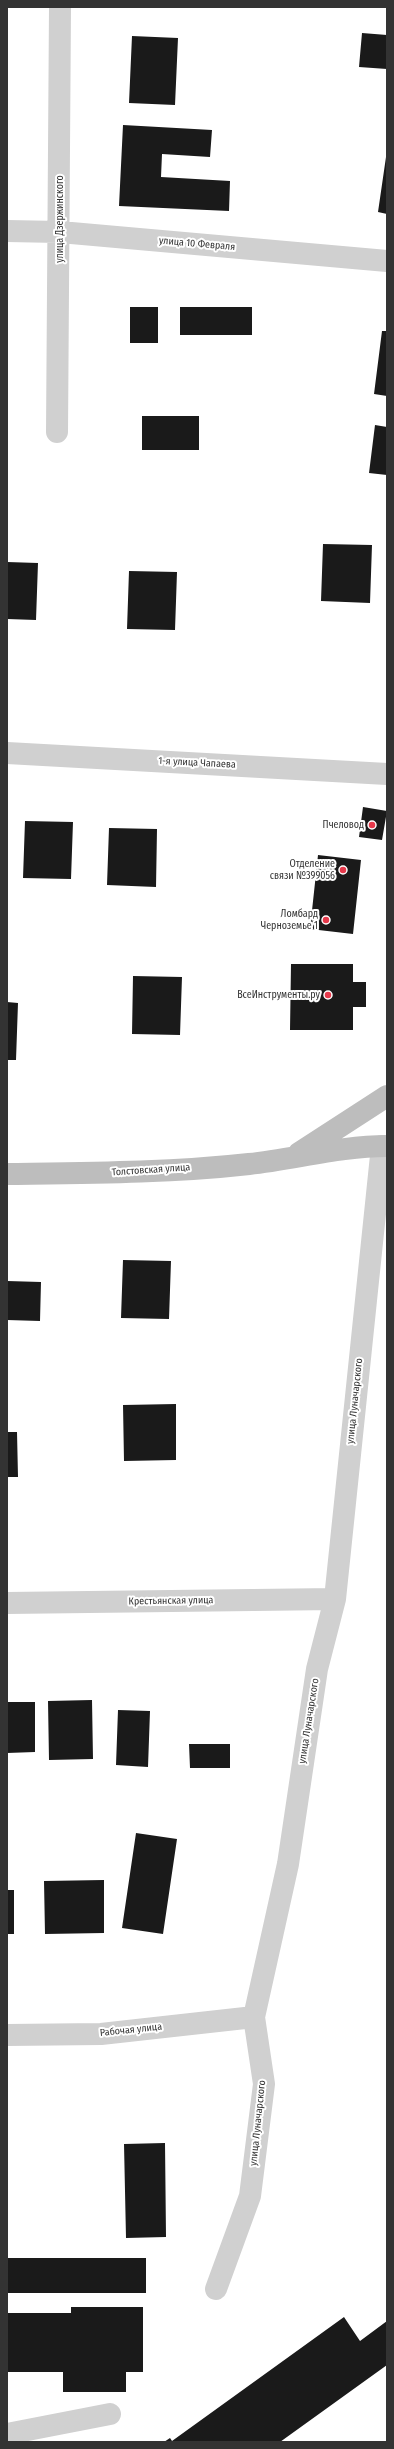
<!DOCTYPE html>
<html>
<head>
<meta charset="utf-8">
<style>
	body { margin:0 }
	#map { position:relative; width:394px; height:2449px; overflow:hidden; background:#fff; font-family:"Fira Sans Condensed",sans-serif }
	canvas { display:block }
	.frame { position:absolute; inset:0; border:8px solid #333; pointer-events:none }
</style>
</head>
<body>
<div id="map">
<canvas width="394" height="2449"></canvas>
<div class="frame"></div>
</div>
<script>
const g = document.querySelector('canvas').getContext('2d');
g.lineJoin = 'round';
function fill(path, color) { g.fillStyle = color; g.fill(path, 'evenodd'); }
function trace(path, color, width, dash) { g.strokeStyle = color; g.lineWidth = width; g.lineCap = dash ? 'butt' : 'round'; g.setLineDash(dash || []); g.stroke(path); }
function drawText(font, color, halo, rows, align = 'center') {
  g.font = font + ' "Fira Sans Condensed",sans-serif'; g.lineWidth = 4; g.setLineDash([]); g.textBaseline = 'middle'; g.strokeStyle = halo; g.fillStyle = color; for (const [text, x, y, turn = 0] of rows) {
    g.save(); g.translate(x, y); g.rotate((+turn || 0) * Math.PI / 180); g.textAlign = isNaN(turn) ? turn : align; if (halo) g.strokeText(text, 0, 0); g.fillText(text, 0, 0); g.restore();
  }
}
fill(new Path2D(`
	M 362,33 L 387,35 L 387,69 L 359,67 Z
	M 132,36 L 178,38 L 175,105 L 129,103 Z
	M 123,125 L 212,130 L 210,157 L 162,154 L 161,177 L 230,181 L 229,211 L 119,206 Z
	M 386,157 L 387,157 L 387,214 L 378,212 Z
	M 130,307 L 158,307 L 158,343 L 130,343 Z
	M 180,307 L 252,307 L 252,335 L 180,335 Z
	M 382,331 L 387,331 L 387,396 L 374,394 Z
	M 142,416 L 199,416 L 199,450 L 142,450 Z
	M 375,425 L 387,427 L 387,475 L 369,473 Z
	M 323,544 L 372,545 L 370,603 L 321,601 Z
	M 7,562 L 38,563 L 36,620 L 7,619 Z
	M 129,571 L 177,572 L 175,630 L 127,629 Z
	M 363,807 L 387,811 L 382,840 L 359,837 Z
	M 25,821 L 73,822 L 71,879 L 23,878 Z
	M 109,828 L 157,829 L 156,887 L 107,885 Z
	M 318,855 L 361,860 L 353,934 L 310,929 Z
	M 291,964 L 353,964 L 353,982 L 366,982 L 366,1007 L 353,1007 L 353,1030 L 290,1030 Z
	M 133,976 L 182,977 L 180,1035 L 132,1034 Z
	M 7,1002 L 18,1003 L 16,1060 L 7,1060 Z
	M 123,1260 L 171,1261 L 169,1319 L 121,1318 Z
	M 7,1281 L 41,1282 L 40,1321 L 7,1320 Z
	M 176,1404 L 176,1460 L 124,1461 L 123,1405 Z
	M 7,1432 L 17,1432 L 18,1477 L 7,1477 Z
	M 92,1700 L 93,1759 L 49,1760 L 48,1701 Z
	M 7,1702 L 35,1702 L 35,1752 L 7,1753 Z
	M 118,1710 L 150,1711 L 148,1767 L 116,1765 Z
	M 189,1744 L 230,1744 L 230,1768 L 190,1768 Z
	M 136,1833 L 177,1839 L 163,1934 L 122,1928 Z
	M 104,1880 L 104,1933 L 45,1934 L 44,1881 Z
	M 7,1890 L 14,1890 L 14,1934 L 7,1934 Z
	M 165,2143 L 166,2237 L 126,2238 L 124,2144 Z
	M 7,2258 L 146,2258 L 146,2293 L 7,2293 Z
	M 71,2307 L 143,2307 L 143,2372 L 126,2372 L 126,2392 L 63,2392 L 63,2372 L 7,2372 L 7,2313 L 71,2313 Z
	M 344,2317 L 360,2341 L 387,2321 L 387,2365 L 280,2442 L 164,2442 L 170,2438 L 172,2441 Z`), '#1a1a1a');
trace(new Path2D(`
	M 7,231 L 60,232 L 387,261
	M 57,432 L 60,7
	M 7,753 L 387,774
	M 7,1603 L 335,1599
	M 7,2035 L 101,2034 L 254,2017
	M 216,2289 L 250,2196 L 264,2084 L 254,2017 L 288,1864 L 317,1669 L 335,1599 L 382,1146
	M 7,2434 L 110,2414`), '#d0d0d0', 22);
trace(new Path2D(`
	M 299,1153 L 387,1096
	M 7,1174 C 88,1173 169,1173 249,1164 C 295,1159 341,1146 387,1146`), '#bdbdbd', 22);
for (const [x, y, r, color] of [
	[372,825,4,"#e6394b"],
	[343,870,4,"#e6394b"],
	[326,920,4,"#e6394b"],
	[328,995,4,"#e6394b"]
]) { const dot = new Path2D(); dot.arc(x, y, r, 0, 2 * Math.PI); g.fillStyle = color; g.fill(dot); trace(dot, '#fff', 1.5); }
drawText('10px', '#333', '#fff', [
	["улица Дзержинского",60,219,-90],
	["улица 10 Февраля",197,244,5],
	["1-я улица Чапаева",197,763,3],
	["Толстовская улица",151,1170,-4],
	["улица Луначарского",355,1401,-84],
	["Крестьянская улица",171,1601,-1],
	["улица Луначарского",309,1721,-81],
	["Рабочая улица",131,2030,-6],
	["улица Луначарского",258,2123,-84]
]);
drawText('10px', '#333', '#fff', [
	["Пчеловод",364,825],
	["Отделение",335,864],
	["связи №399056",335,876],
	["Ломбард",318,914],
	["Черноземье 1",318,926],
	["ВсеИнструменты.ру",320,995]
], 'right');
</script>
</body>
</html>
